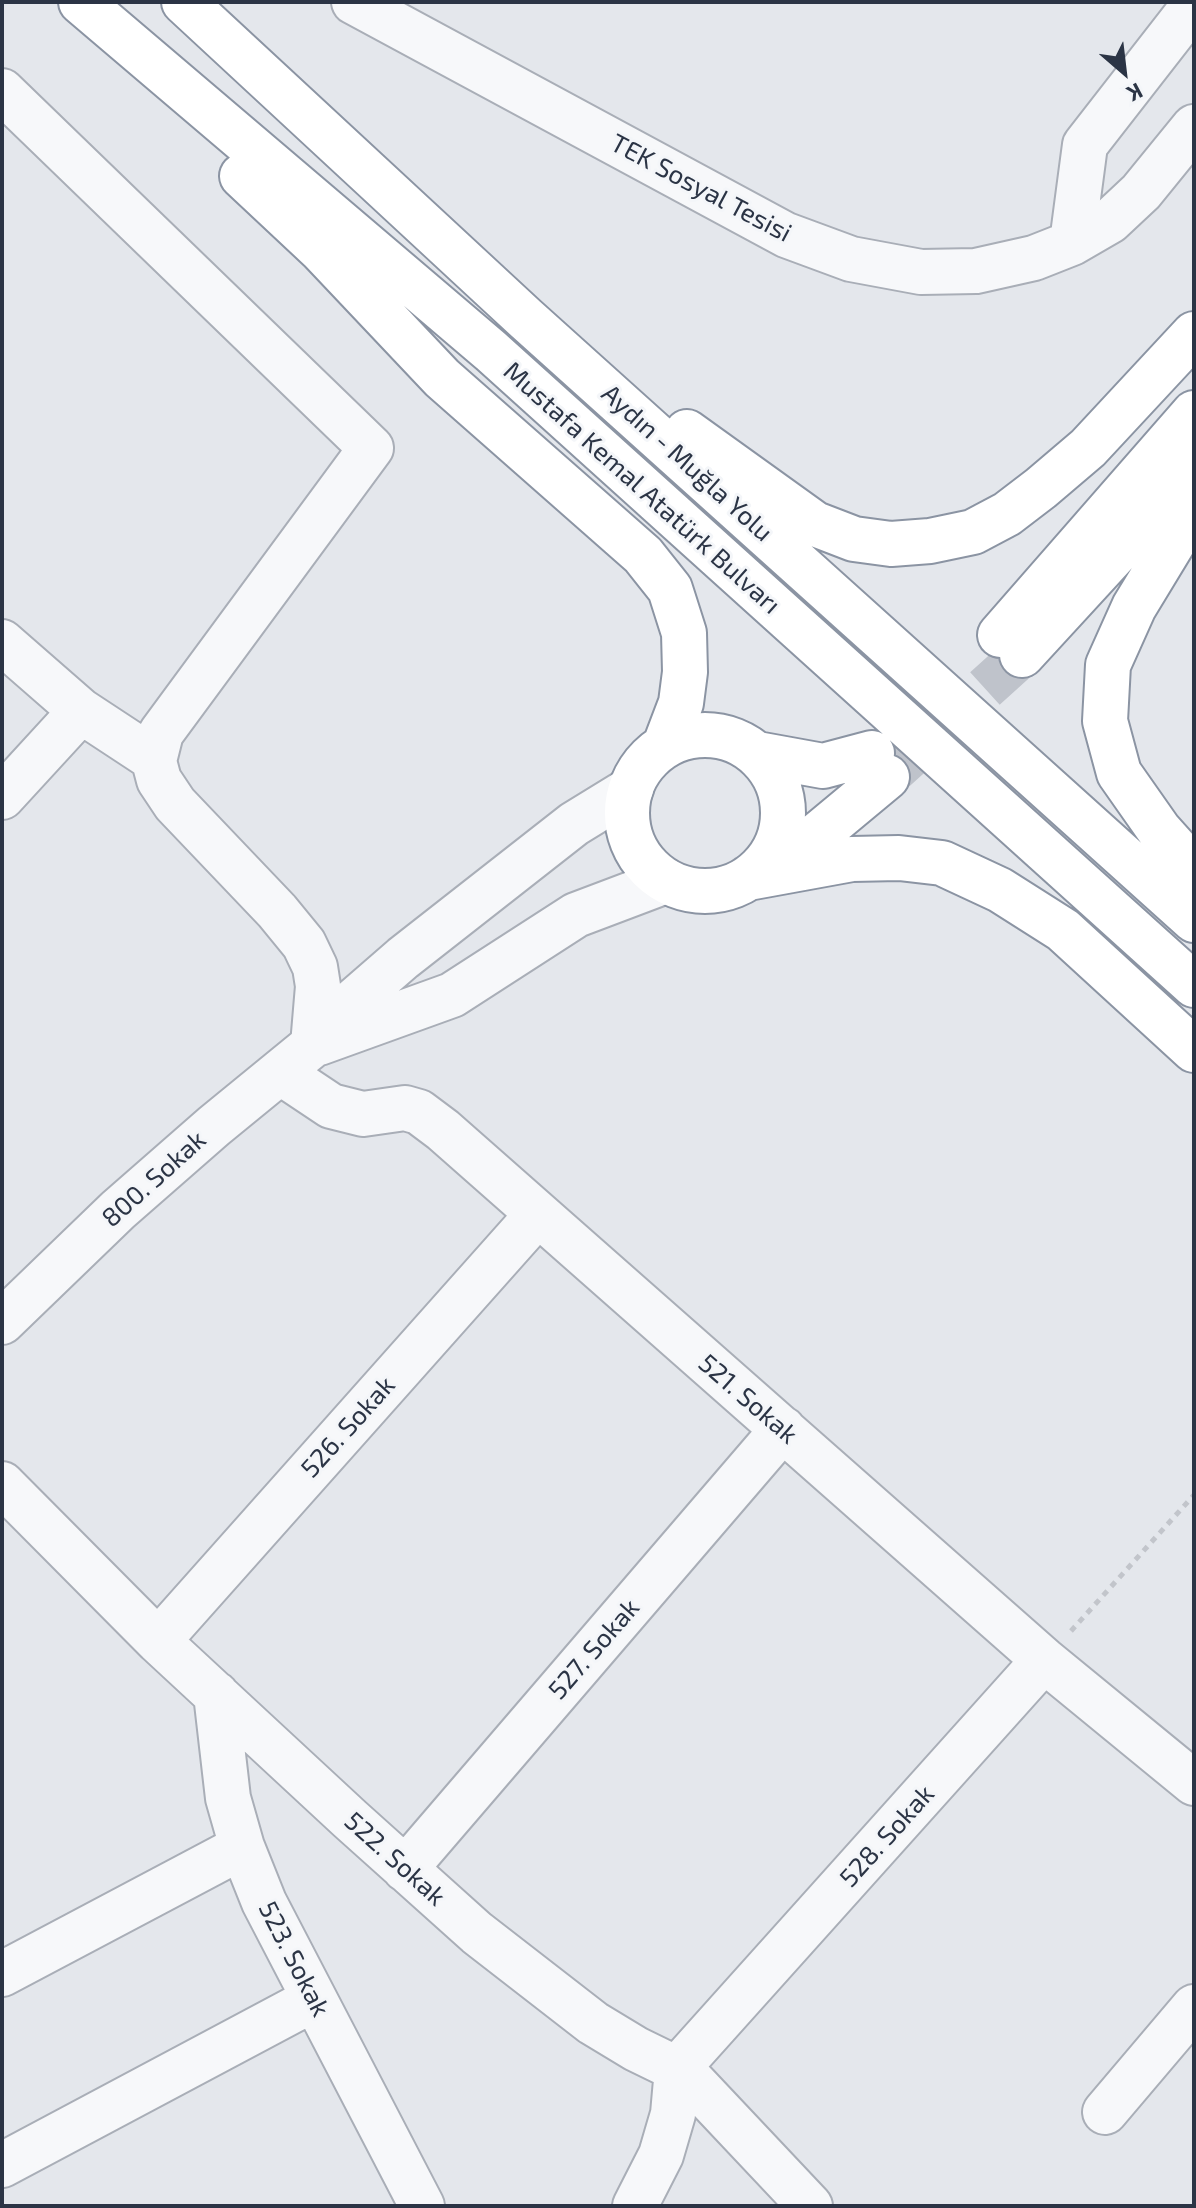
<!DOCTYPE html>
<html>
<head>
<meta charset="utf-8">
<style>
	body { margin:0 }
	#map { position:relative; width:1196px; height:2208px; overflow:hidden; background:#e4e7ec; font-family:"Exo 2",sans-serif }
	canvas { display:block }
	.frame { position:absolute; inset:0; border:4px solid #2b3445; pointer-events:none }
	.north { position:absolute; left:1084px; top:32px; width:80px; height:80px; -webkit-text-stroke:6px #f4f6f9; paint-order:stroke; rotate:152deg; font-size:22px; font-weight:700; line-height:32px; text-align:center; color:#2b3445 }
	.north::after { content:''; display:block; margin:auto; width:28px; height:36px; background:#2b3445; clip-path:polygon(50% 0,100% 100%,50% 72%,0 100%) }
</style>
</head>
<body>
<div id="map">
<canvas width="1196" height="2208"></canvas>
<div class="frame"></div>
<div class="north">K</div>
</div>
<script>
const g = document.querySelector('canvas').getContext('2d');
g.lineJoin = 'round';
function trace(path, color, width, dash) { g.strokeStyle = color; g.lineWidth = width; g.lineCap = dash ? 'butt' : 'round'; g.setLineDash(dash || []); g.stroke(path); }
function drawText(font, color, halo, rows, align = 'center') {
  g.font = font + ' "Exo 2",sans-serif'; g.lineWidth = 6; g.setLineDash([]); g.textBaseline = 'middle'; g.strokeStyle = halo; g.fillStyle = color; for (const [text, x, y, turn = 0] of rows) {
    g.save(); g.translate(x, y); g.rotate((+turn || 0) * Math.PI / 180); g.textAlign = isNaN(turn) ? turn : align; if (halo) g.strokeText(text, 0, 0); g.fillText(text, 0, 0); g.restore();
  }
}
trace(new Path2D(`
	M 887,777 L 1022,655`), '#bfc3cb', 44, [44, 22]);
const minor = new Path2D(`
	M 354,2 L 786,235 L 851,259 L 921,272 L 976,271 L 1034,258 L 1072,243 L 1110,221 L 1141,192 L 1194,127
	M 2,91 L 371,448 L 161,733 L 154,761 L 159,780 L 175,804 L 277,911 L 304,944 L 315,967 L 318,986 L 313,1045
	M 1072,243 L 1085,145 L 1194,5
	M 2,642 L 81,711 L 154,759
	M 2,797 L 81,711
	M 319,1043 L 452,995 L 576,915 L 666,881
	M 280,1072 L 331,1106 L 363,1114 L 405,1108 L 419,1112 L 443,1130 L 1044,1660 L 1194,1783
	M 2,1322 L 118,1210 L 214,1126 L 313,1045 L 342,1011 L 403,958 L 574,824 L 631,789
	M 2,1484 L 158,1641 L 350,1819 L 477,1933 L 593,2023 L 636,2049 L 677,2069 L 695,2084 L 810,2206
	M 158,1641 L 538,1214
	M 216,1694 L 228,1798 L 242,1847 L 264,1902 L 422,2206
	M 405,1869 L 783,1429
	M 2,1974 L 242,1847
	M 1105,2112 L 1194,2007
	M 2,2165 L 314,1999
	M 635,2206 L 661,2155 L 673,2114 L 677,2069 L 1044,1660`);
const highway = new Path2D(`
	M 81,2 L 491,351 L 1194,985
	M 184,2 L 525,318 L 1194,920
	M 242,176 L 321,250 L 442,378 L 643,555 L 670,589 L 684,633 L 685,672 L 681,703 L 665,745
	M 687,432 L 815,524 L 854,539 L 891,544 L 930,541 L 973,532 L 1007,514 L 1041,488 L 1088,448 L 1194,334
	M 1194,515 L 1182,528 L 1134,607 L 1108,665 L 1105,721 L 1119,773 L 1159,830 L 1194,869
	M 1000,635 L 1194,413
	M 1022,655 L 1194,468
	M627 813a78 78 0 1 1 156 0a78 78 0 1 1-156 0Z
	M 757,754 L 823,766 L 872,753
	M 773,852 L 816,836 L 887,777
	M 748,878 L 852,859 L 899,858 L 942,863 L 1000,890 L 1063,930 L 1194,1050`);
trace(minor, '#a9aeb7', 48);
trace(highway, '#8b94a3', 48);
trace(new Path2D(`
	M 1071,1631 L 1194,1495`), '#c2c5cb', 5, [6, 6]);
trace(minor, '#f7f8fa', 44);
trace(highway, '#fff', 44);
drawText('26px', '#2b3445', '#f4f6f9', [
	["TEK Sosyal Tesisi",701,188,28],
	["Aydın - Muğla Yolu",687,463,42],
	["Mustafa Kemal Atatürk Bulvarı",642,488,42],
	["800. Sokak",154,1179,-42],
	["521. Sokak",748,1399,41],
	["526. Sokak",348,1427,-48],
	["527. Sokak",594,1649,-49],
	["528. Sokak",887,1836,-48],
	["522. Sokak",395,1859,42],
	["523. Sokak",294,1959,63]
]);
</script>
</body>
</html>
